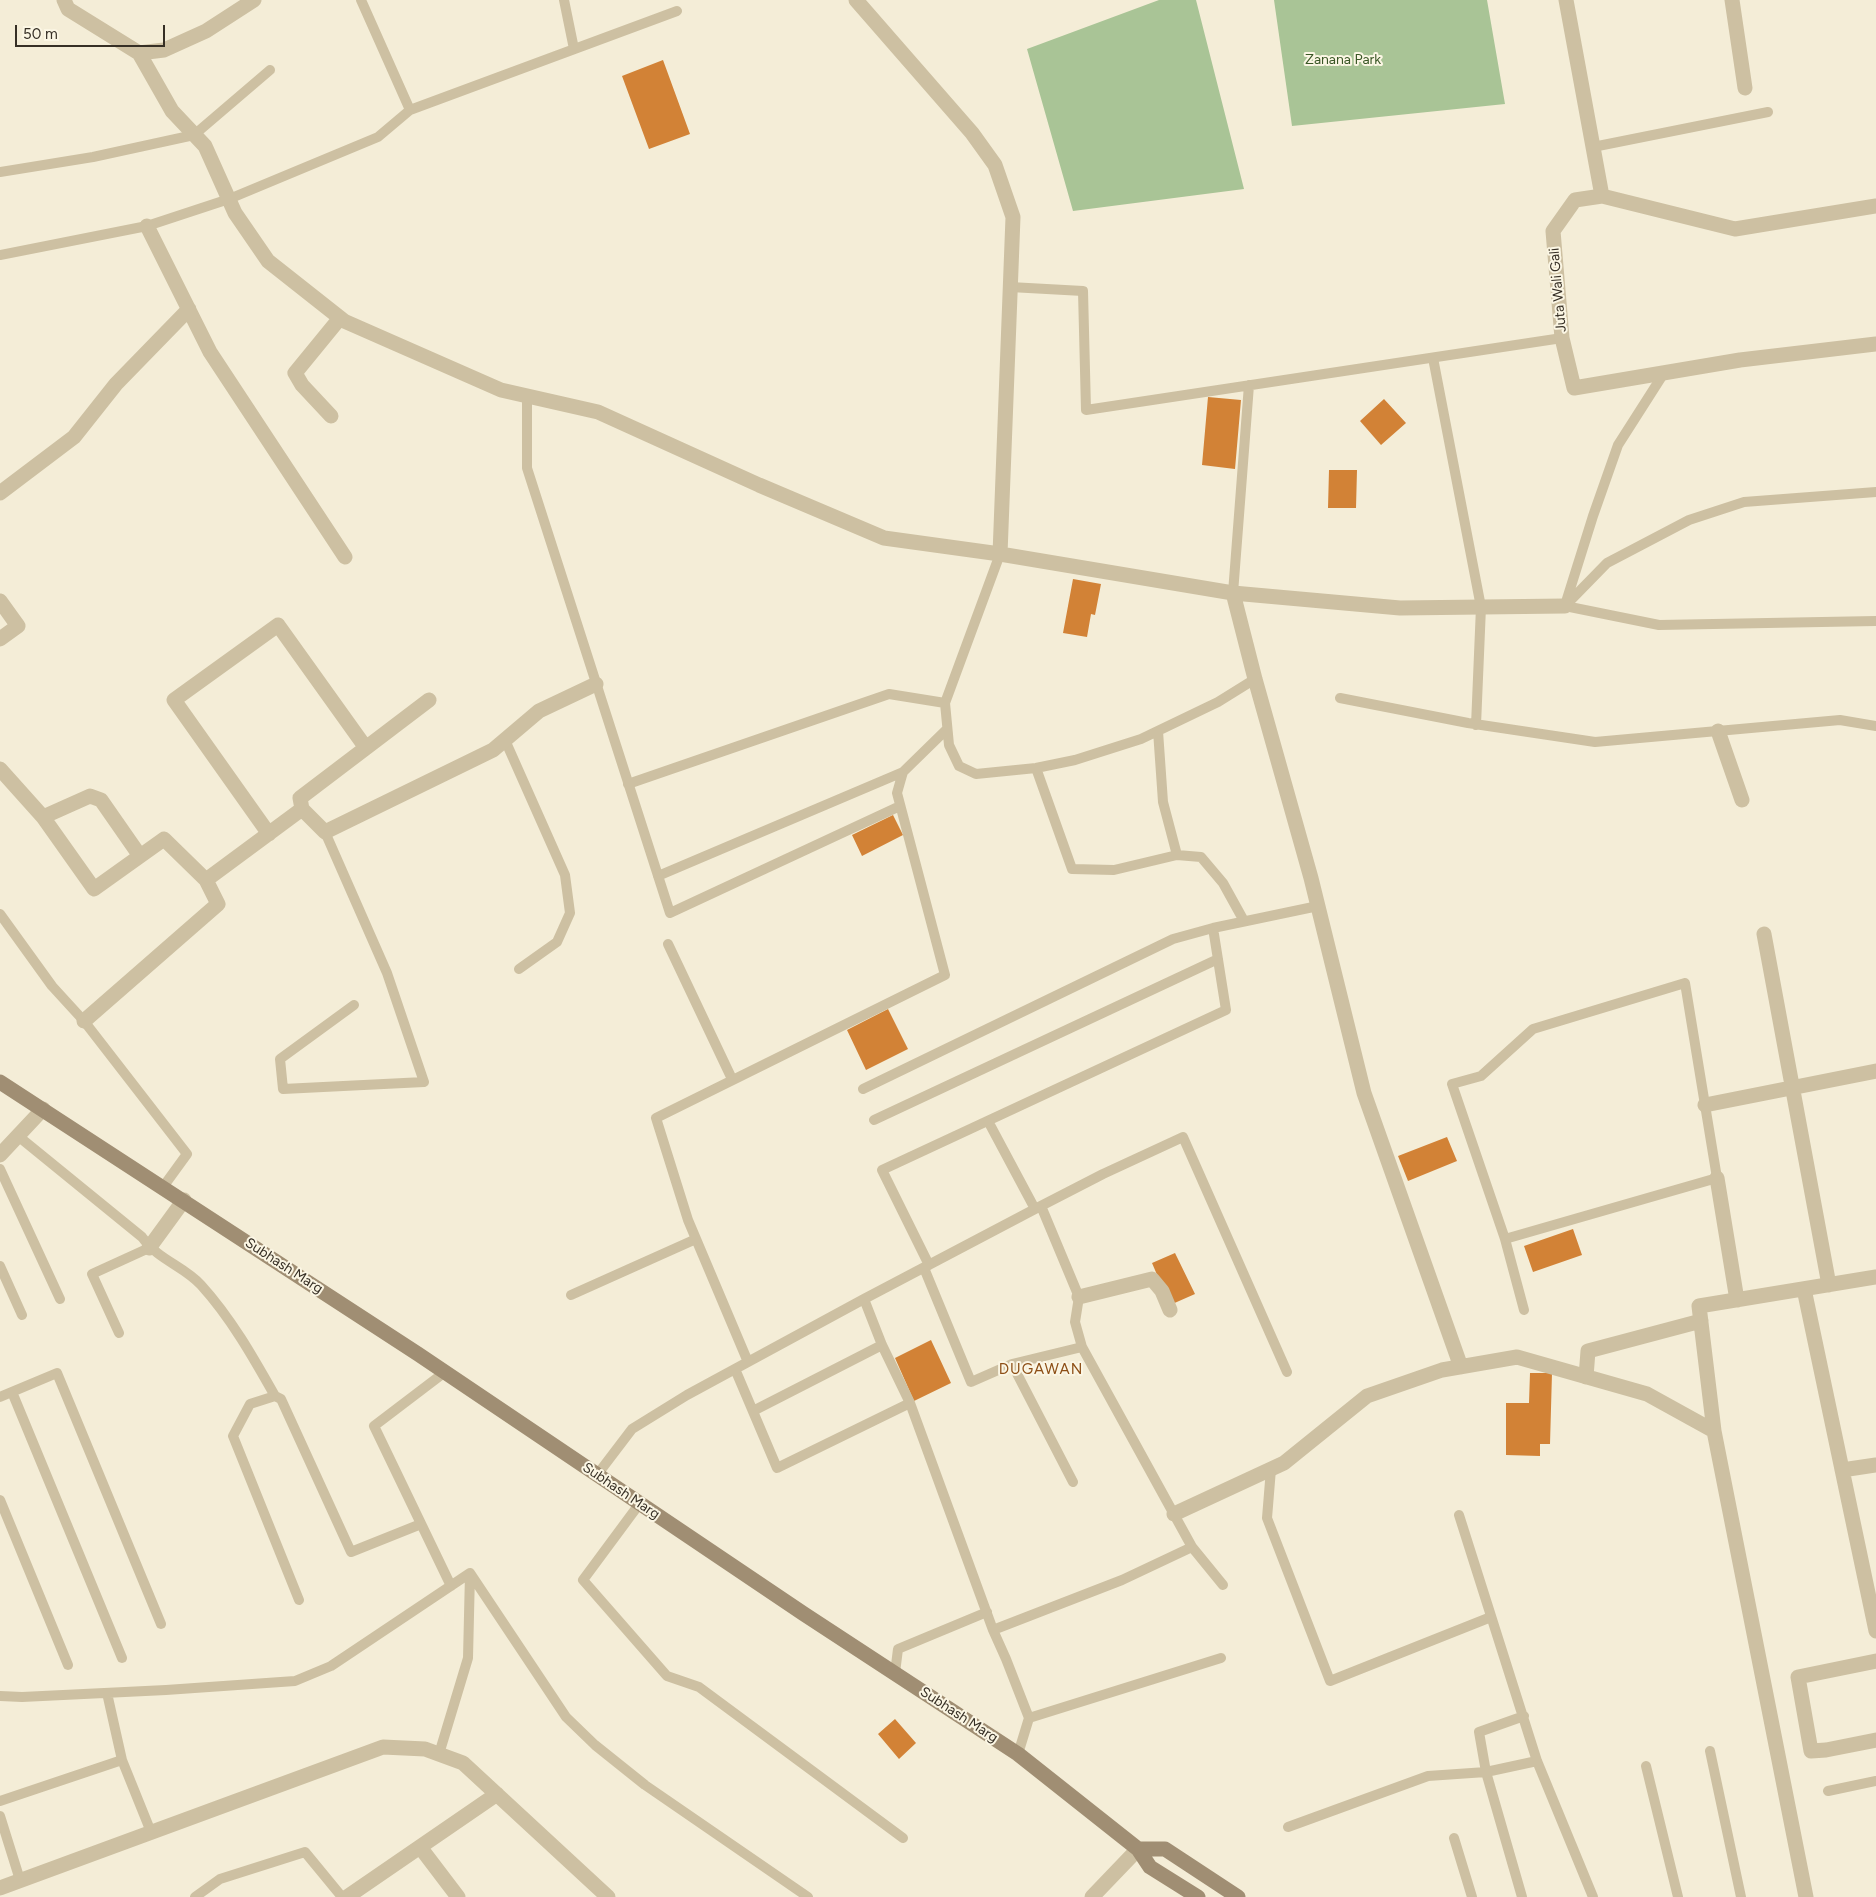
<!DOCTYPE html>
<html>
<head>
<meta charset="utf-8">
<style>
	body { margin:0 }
	#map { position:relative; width:1876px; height:1897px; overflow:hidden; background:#f4edd7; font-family:Figtree,sans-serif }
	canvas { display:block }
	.scale { position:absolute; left:15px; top:25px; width:150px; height:22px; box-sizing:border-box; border:2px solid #362f25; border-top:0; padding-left:6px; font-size:15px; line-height:18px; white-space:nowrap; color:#362f25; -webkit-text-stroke:4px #fbf6e4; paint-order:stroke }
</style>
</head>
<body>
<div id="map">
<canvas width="1876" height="1897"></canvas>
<div class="scale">50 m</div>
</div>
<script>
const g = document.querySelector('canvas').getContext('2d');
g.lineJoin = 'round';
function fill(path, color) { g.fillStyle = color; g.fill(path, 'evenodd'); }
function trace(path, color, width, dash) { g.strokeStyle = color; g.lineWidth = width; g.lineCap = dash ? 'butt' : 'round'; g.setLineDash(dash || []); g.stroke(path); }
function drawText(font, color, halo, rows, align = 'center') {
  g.font = font + ' Figtree,sans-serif'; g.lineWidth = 4; g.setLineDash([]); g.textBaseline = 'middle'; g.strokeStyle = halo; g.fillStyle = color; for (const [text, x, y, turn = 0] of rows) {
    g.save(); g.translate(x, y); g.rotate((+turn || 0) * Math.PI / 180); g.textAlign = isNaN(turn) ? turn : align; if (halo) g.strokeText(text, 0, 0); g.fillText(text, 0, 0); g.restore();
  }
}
fill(new Path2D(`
	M 1159,0 L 1196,0 L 1244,189 L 1073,211 L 1027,49 Z
	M 1274,0 L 1487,0 L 1505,104 L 1292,126 Z`), '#a9c496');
fill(new Path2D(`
	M 663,60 L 690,134 L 649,149 L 622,76 Z
	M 1208,397 L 1241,400 L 1235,469 L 1202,465 Z
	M 1384,399 L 1406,423 L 1381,445 L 1360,421 Z
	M 1329,470 L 1357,470 L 1356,508 L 1328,508 Z
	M 1073,579 L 1101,584 L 1095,615 L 1091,614 L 1087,637 L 1063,633 Z
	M 893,815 L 903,835 L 862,856 L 852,835 Z
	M 888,1009 L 908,1049 L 866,1070 L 847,1030 Z
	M 1447,1137 L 1457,1161 L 1408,1181 L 1398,1156 Z
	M 1573,1229 L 1582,1255 L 1533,1272 L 1524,1246 Z
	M 1175,1253 L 1195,1294 L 1170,1305 L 1152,1263 Z
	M 931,1340 L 951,1383 L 914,1401 L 895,1358 Z
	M 1530,1373 L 1552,1373 L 1550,1444 L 1540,1444 L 1540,1456 L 1506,1455 L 1506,1403 L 1529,1403 Z
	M 895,1719 L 916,1743 L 899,1759 L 878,1734 Z`), '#d28236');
trace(new Path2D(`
	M 361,0 L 410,110
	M 564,0 L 574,49
	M 1593,147 L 1768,112
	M 0,172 L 93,157 L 194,135 L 270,70
	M 0,255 L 147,226 L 229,199 L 378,137 L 410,110 L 677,11
	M 1010,287 L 1083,291 L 1086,410 L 1562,338
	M 1433,358 L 1481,607 L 1476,725
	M 527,396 L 527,468 L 670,913 L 900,806
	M 1000,554 L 945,703 L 949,745 L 959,766 L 976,774 L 1036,768 L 1075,760 L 1141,739 L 1218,702 L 1255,679
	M 1233,593 L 1249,385
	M 1566,602 L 1593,516 L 1618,445 L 1664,373
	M 1565,606 L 1607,563 L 1689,520 L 1744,502 L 1876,492
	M 1565,606 L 1659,625 L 1876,621
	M 1340,698 L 1468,723 L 1595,742 L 1840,720 L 1876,726
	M 1158,731 L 1163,802 L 1177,855
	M 505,740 L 565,875 L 570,913 L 557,942 L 519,969
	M 1036,768 L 1072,869 L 1114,870 L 1177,855 L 1201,857 L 1223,883 L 1244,921
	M 628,784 L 889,694 L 945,703
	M 325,832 L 387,973 L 424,1082 L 283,1089 L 280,1059 L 354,1005
	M 658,876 L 903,772
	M 0,914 L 52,986 L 84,1021 L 187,1154 L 163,1187
	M 668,944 L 732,1079
	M 863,1089 L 1173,939 L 1213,928 L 1318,906
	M 874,1120 L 1218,959
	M 988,1121 L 1035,1209
	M 18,1136 L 142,1237 C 158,1260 184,1266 201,1285 C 231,1318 253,1357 275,1396 L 281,1399 L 351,1552 L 421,1524
	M 0,1169 L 60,1299
	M 1041,1206 L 1079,1297 L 1075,1322 L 1082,1347 L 1192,1547 L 1223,1585
	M 1505,1239 L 1717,1178 L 1685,983 L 1533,1029 L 1481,1076 L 1452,1084 L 1505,1239 L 1524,1310
	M 929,1265 L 882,1170 L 1226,1010 L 1213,928
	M 0,1266 L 22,1315
	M 924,1268 L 971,1382 L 1012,1364
	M 571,1295 L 696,1239
	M 864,1299 L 882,1345 L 910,1403 L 993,1630 L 1006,1659 L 1029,1718 L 1018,1754
	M 119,1333 L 92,1274 L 149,1248
	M 748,1362 L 688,1220 L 656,1118 L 945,975 L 897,793 L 903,772 L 947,729
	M 735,1369 L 777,1468 L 910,1403
	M 445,1372 L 374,1426 L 451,1586
	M 12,1392 L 122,1658
	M 275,1396 L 250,1404 L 233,1436 L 299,1600
	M 0,1397 L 57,1373 L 161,1624
	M 753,1411 L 882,1345
	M 1271,1469 L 1267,1518 L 1330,1681 L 1491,1617
	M 597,1475 L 632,1429 L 687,1395 L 864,1299 L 1035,1209 L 1103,1174 L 1183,1137 L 1287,1372
	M 1073,1482 L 1012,1364 L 1082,1347
	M 0,1500 L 68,1665
	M 640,1503 L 583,1580 L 667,1676 L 699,1687 L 903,1838
	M 1459,1515 L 1537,1761 L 1593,1897
	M 470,1573 L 566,1717 L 595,1745 L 645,1785 L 808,1897
	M 993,1630 L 1122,1580 L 1192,1547
	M 895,1673 L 898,1649 L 987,1612
	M 107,1693 L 122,1760 L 151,1832
	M 0,1696 L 22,1697 L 166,1690 L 295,1681 L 331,1666 L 470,1573
	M 1029,1718 L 1221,1658
	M 1710,1751 L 1741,1897
	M 439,1754 L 468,1658 L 470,1573
	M 1646,1766 L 1678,1897
	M 1828,1791 L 1876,1781
	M 0,1801 L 122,1760
	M 0,1816 L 20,1880
	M 1288,1827 L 1428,1776 L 1486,1772 L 1537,1761
	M 1454,1838 L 1472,1897
	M 195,1897 L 220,1879 L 305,1852 L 342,1897
	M 1522,1897 L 1486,1772 L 1479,1732 L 1524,1716`), '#cdc0a2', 10);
trace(new Path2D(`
	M 64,0 L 68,9 L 139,53 L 172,111 L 205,146 L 235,213 L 268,261 L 344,321 L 501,390 L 598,412 L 759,485 L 884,538 L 1000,554 L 1233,593 L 1400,608 L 1565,606
	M 856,0 L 972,133 L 995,165 L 1013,217 L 1000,554
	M 1566,0 L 1602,196
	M 1732,0 L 1745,88
	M 139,53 L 164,50 L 206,31 L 254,0
	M 1876,206 L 1735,229 L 1602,196 L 1575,200 L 1553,231 L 1562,338 L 1574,388 L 1740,360 L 1876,344
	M 147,226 L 210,352 L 345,557
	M 331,416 L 302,385 L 295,373 L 340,318
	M 0,493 L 74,437 L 116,384 L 189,309
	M 1233,593 L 1255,679 L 1311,878 L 1364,1093 L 1461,1367
	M 0,601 L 18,626 L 0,639
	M 1718,731 L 1742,800
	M 0,769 L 43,817 L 94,889 L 164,839 L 206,880
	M 302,809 L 300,798 L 429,700
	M 43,817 L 90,796 L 101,800 L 140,856
	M 269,834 L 174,700 L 278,625 L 366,748
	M 1764,934 L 1829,1285
	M 84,1021 L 218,904 L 206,880 L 302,809 L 325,832 L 493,750 L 539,711 L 596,684
	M 1705,1105 L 1876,1071
	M 0,1155 L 43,1109
	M 1717,1178 L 1737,1300
	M 149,1248 L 184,1200
	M 1804,1289 L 1876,1631
	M 1079,1297 L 1152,1279 L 1162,1291 L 1170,1310
	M 1586,1377 L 1588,1351 L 1701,1321
	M 1842,1470 L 1876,1465
	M 1174,1514 L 1284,1463 L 1367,1396 L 1442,1370 L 1517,1357 L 1647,1394 L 1714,1431
	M 1876,1661 L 1798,1677 L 1811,1751 L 1826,1750 L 1876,1740
	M 420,1847 L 458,1897
	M 0,1888 L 383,1747 L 425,1749 L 463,1763 L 608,1897
	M 347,1897 L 497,1794
	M 1092,1897 L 1138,1849
	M 1806,1897 L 1714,1431 L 1699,1306 L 1876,1277`), '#cdc0a2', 15);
trace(new Path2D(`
	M 0,1082 L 418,1354 L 804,1614 L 1018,1754 L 1138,1849 L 1150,1867 L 1198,1897
	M 1138,1849 L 1165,1849 L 1238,1897`), '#a08e73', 15);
drawText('14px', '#3a5726', '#fbf6e4', [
	["Zanana Park",1343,60]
]);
drawText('14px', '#362f25', '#fbf6e4', [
	["Juta Wali Gali",1558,290,-95],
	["Subhash Marg",284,1266,33],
	["Subhash Marg",621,1491,34],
	["Subhash Marg",959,1715,33]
]);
g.letterSpacing = '1px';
drawText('15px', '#8d4f16', '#fbf6e4', [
	["DUGAWAN",1041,1370]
]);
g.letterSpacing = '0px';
</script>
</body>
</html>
